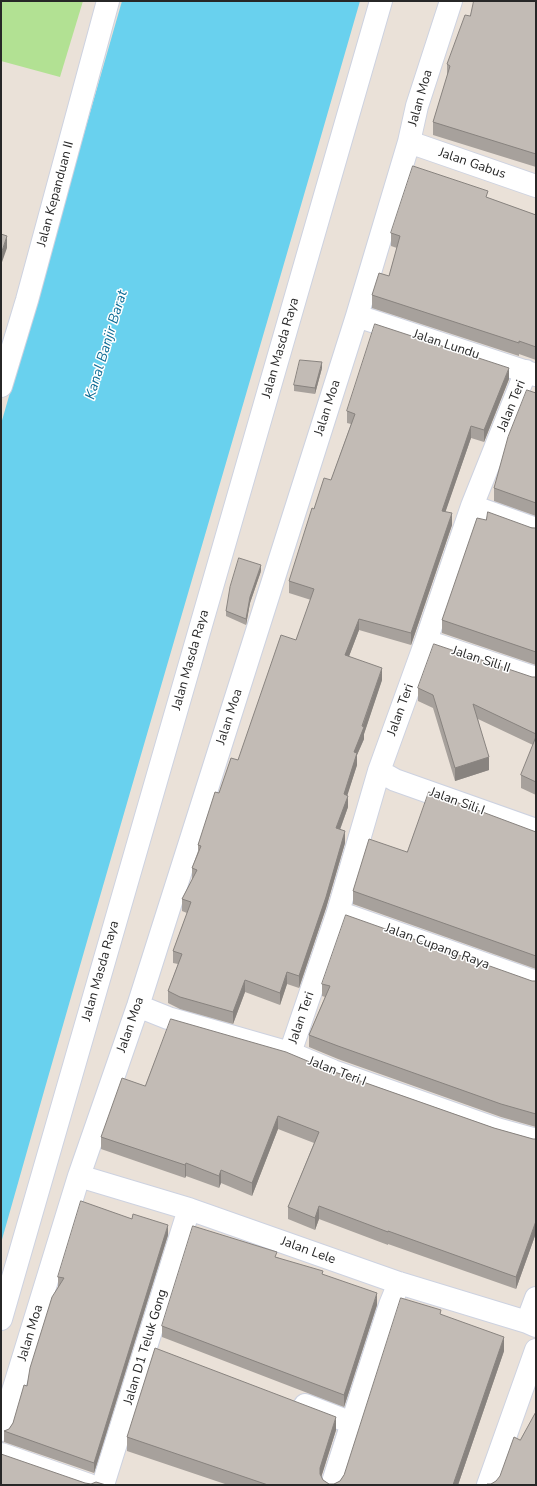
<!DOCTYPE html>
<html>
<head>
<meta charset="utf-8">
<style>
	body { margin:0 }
	#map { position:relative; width:537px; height:1486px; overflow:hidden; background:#eae1d8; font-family:"Nunito Sans",sans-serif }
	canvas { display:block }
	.frame { position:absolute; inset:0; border:2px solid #272727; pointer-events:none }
</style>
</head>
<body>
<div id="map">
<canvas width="537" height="1486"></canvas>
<div class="frame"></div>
</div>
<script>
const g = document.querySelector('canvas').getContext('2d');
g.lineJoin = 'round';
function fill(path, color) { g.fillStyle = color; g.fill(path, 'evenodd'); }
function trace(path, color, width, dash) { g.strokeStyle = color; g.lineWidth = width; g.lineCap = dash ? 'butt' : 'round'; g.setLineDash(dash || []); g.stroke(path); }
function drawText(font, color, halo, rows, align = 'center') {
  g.font = font + ' "Nunito Sans",sans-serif'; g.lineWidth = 3; g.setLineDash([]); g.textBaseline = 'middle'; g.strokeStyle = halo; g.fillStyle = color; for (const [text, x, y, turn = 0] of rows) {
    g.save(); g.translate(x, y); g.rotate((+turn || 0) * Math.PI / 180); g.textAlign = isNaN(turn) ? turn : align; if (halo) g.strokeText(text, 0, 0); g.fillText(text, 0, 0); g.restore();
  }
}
fill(new Path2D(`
	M 1,1 L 83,1 L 60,77 L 1,61 Z`), '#b2e193');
fill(new Path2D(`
	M 122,1 L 360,1 C 241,415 118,828 1,1243 L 1,424 Z`), '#69d1ee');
const minor = new Path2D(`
	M 409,142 L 536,186
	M 357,316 L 536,375
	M 1,386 L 27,300 L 108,1
	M 472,506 L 536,529
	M 426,641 L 536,678
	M 379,771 L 395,780 L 536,830
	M 338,912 L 536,982
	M 138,1006 L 168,1018 L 290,1053 L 333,1071 L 497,1129 L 536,1140
	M 290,1053 L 338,912 L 379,771 L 426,641 L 472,506 L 526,371
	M 79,1176 L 189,1209 L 399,1283 L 527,1322 L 536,1326
	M 1,1319 L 381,1
	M 527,1322 L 536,1298
	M 305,1405 L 352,1423
	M 1,1430 L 79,1176 L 138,1006 L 357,316 L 409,142 L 417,106 L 451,1
	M 1,1454 L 89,1485
	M 103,1485 L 189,1209
	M 332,1485 L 390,1305 L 399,1283
	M 488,1485 L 536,1350`);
trace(minor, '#cdd2e0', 24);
trace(minor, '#fff', 22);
fill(new Path2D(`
	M 536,1 L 536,167 L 433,135 L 433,122 L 447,77 L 447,64 L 470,16 Z
	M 488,198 L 536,215 L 536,360 L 519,354 L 519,356 L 372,308 L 372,295 L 389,276 L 397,248 L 391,246 L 391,233 Z
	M 322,368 L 315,394 L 294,391 L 294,385 Z
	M 509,379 L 484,442 L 471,438 L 445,512 L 452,525 L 411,645 L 359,630 L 349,656 L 382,680 L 364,734 L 364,739 L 357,755 L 357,765 L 347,795 L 348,807 L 340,830 L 345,843 L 326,908 L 299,988 L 287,984 L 280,1005 L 245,992 L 233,1024 L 180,1009 L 168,1003 L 168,991 L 178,964 L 173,963 L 173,951 L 187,913 L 182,911 L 182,899 L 192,880 L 192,868 L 198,851 L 198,845 L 219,793 L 238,760 L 296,640 L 311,600 L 289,593 L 289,581 L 314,509 L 331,480 L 351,424 L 347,423 L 347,411 Z
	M 536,393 L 536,516 L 494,501 L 494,488 Z
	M 486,520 L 536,528 L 536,665 L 442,633 L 442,620 Z
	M 261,571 L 250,603 L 246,625 L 226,616 L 226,611 Z
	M 532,677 L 536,677 L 536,795 L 521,788 L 521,775 L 533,745 L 478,719 L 489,770 L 455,781 L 433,708 L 418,701 L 418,688 Z
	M 536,832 L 536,969 L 353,904 L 353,891 L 407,852 Z
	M 532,981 L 536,981 L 536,1127 L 501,1117 L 338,1059 L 309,1047 L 309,1035 L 325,997 L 322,996 L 322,984 Z
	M 329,1070 L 494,1128 L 533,1139 L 536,1139 L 536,1233 L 516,1289 L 388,1244 L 388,1245 L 319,1219 L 315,1230 L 288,1219 L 288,1207 L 314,1143 L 278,1129 L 252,1196 L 221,1183 L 219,1188 L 186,1176 L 185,1178 L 101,1149 L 101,1137 L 145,1086 Z
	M 168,1235 L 94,1473 L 4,1442 L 4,1431 L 9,1429 L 13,1423 L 27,1386 L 58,1287 L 58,1277 Z
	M 277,1257 L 377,1305 L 344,1407 L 162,1337 L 162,1326 Z
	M 441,1315 L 504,1351 L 458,1485 L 228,1485 L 127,1451 L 127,1437 L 336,1430 L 321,1477 L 323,1480 L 329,1484 L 334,1484 L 340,1481 L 344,1475 Z`), '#a7a19c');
fill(new Path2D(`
	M 7,236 L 7,248 L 1,265 L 1,254 Z
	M 322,362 L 322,368 L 315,394 L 315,388 Z
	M 509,368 L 509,379 L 484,442 L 484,430 Z
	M 471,426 L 471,438 L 442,522 L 442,511 Z
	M 452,513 L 452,525 L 411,645 L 411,633 Z
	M 261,565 L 261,571 L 250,603 L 246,625 L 246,619 L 250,597 Z
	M 359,619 L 359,630 L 345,667 L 345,655 Z
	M 382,668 L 382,680 L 364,734 L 364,739 L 357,755 L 357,765 L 344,806 L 344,794 L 354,752 Z
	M 489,757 L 489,770 L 455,781 L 455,768 Z
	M 348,796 L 348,807 L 336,840 L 336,828 Z
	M 345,831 L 345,843 L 326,908 L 299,988 L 299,976 Z
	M 287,972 L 287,984 L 280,1005 L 280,993 Z
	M 245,980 L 245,992 L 233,1024 L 233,1012 Z
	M 278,1116 L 278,1129 L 252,1196 L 252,1183 Z
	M 186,1163 L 186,1176 L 185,1178 L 185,1165 Z
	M 221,1170 L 221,1183 L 219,1188 L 219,1176 Z
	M 319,1206 L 319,1219 L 315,1230 L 315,1218 Z
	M 536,1221 L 536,1233 L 516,1289 L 516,1277 Z
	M 168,1225 L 168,1235 L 94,1473 L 94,1463 Z
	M 377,1293 L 377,1305 L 344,1407 L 344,1395 Z
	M 504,1337 L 504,1351 L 458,1485 L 453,1485 Z
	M 336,1417 L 336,1430 L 320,1481 L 320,1485 L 320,1468 Z`), '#88837f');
const building = new Path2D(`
	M 474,1 L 536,1 L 536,154 L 433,122 L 450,66 L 447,64 L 465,15 L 470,16 Z
	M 413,166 L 488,191 L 486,197 L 536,215 L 536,347 L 519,341 L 519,343 L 372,295 L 379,273 L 389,276 L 400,236 L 391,233 Z
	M 1,234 L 7,236 L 1,254 Z
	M 375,324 L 509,368 L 484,430 L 471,426 L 442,511 L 452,513 L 411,633 L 359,619 L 345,655 L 382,668 L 362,726 L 364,727 L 354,752 L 357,753 L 344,794 L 348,796 L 336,828 L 345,831 L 326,897 L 299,976 L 287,972 L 280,993 L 245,980 L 233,1012 L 180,997 L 168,991 L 182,954 L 173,951 L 191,902 L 182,899 L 197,870 L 192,868 L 201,846 L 198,845 L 215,792 L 219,793 L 231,758 L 238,760 L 281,635 L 296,640 L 314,589 L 289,581 L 312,508 L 314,509 L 324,478 L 331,480 L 355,414 L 347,411 Z
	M 300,360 L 322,362 L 315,388 L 294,385 Z
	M 527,390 L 536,393 L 536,503 L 494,488 L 508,437 Z
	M 488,512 L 532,528 L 536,528 L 536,652 L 442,620 L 477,518 L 486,520 Z
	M 239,558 L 261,565 L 250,597 L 246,619 L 226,611 L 230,587 Z
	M 434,644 L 532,677 L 536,677 L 536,734 L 473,704 L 489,757 L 455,768 L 433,695 L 418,688 Z
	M 536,737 L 536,782 L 521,775 Z
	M 429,792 L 536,832 L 536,956 L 353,891 L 369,839 L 407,852 Z
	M 346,915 L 532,981 L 536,981 L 536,1114 L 501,1104 L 338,1046 L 309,1035 L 330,986 L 322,984 Z
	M 171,1019 L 286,1052 L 329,1070 L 494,1128 L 533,1139 L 536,1139 L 536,1221 L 516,1277 L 388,1231 L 388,1232 L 319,1206 L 315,1218 L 288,1207 L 319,1132 L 278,1116 L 252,1183 L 221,1170 L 219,1176 L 186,1163 L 185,1165 L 101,1137 L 122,1078 L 145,1086 Z
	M 81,1201 L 132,1219 L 133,1214 L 168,1225 L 94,1463 L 4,1431 L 9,1429 L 13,1423 L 24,1385 L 27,1386 L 30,1368 L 52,1297 L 64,1278 L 58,1277 Z
	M 193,1226 L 277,1252 L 275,1257 L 323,1271 L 322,1274 L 377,1293 L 344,1395 L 162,1326 Z
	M 401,1298 L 441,1310 L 440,1314 L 504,1337 L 453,1485 L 268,1485 L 127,1437 L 155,1348 L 336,1417 L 320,1468 L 320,1474 L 323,1480 L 329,1484 L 334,1484 L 340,1481 L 344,1475 Z
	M 536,1412 L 536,1485 L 486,1485 L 487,1484 L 491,1484 L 496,1481 L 500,1476 L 514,1437 L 520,1440 Z
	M 1,1454 L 85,1483 L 91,1484 L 96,1482 L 106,1485 L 1,1485 Z`);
fill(building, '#c2bbb5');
trace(building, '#88837f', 1);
drawText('13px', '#272727', '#fff', [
	["Jalan Moa",421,98,-74],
	["Jalan Gabus",472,164,19],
	["Jalan Kepanduan II",56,194,-75],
	["Jalan Lundu",446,345,18],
	["Jalan Masda Raya",281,348,-74],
	["Jalan Teri",512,406,-68],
	["Jalan Moa",328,408,-72],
	["Jalan Masda Raya",191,660,-74],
	["Jalan Sili II",481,660,18],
	["Jalan Teri",401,710,-70],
	["Jalan Moa",230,717,-72],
	["Jalan Sili I",457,802,20],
	["Jalan Cupang Raya",437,947,20],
	["Jalan Masda Raya",101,971,-74],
	["Jalan Teri",302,1018,-71],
	["Jalan Moa",131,1025,-71],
	["Jalan Teri I",337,1072,21],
	["Jalan Lele",308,1251,20],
	["Jalan Moa",31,1333,-73],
	["Jalan D1 Teluk Gong",146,1347,-73]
]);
drawText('italic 14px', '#0d6c95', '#fff', [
	["Kanal Banjir Barat",107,345,-73]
]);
</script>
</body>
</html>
